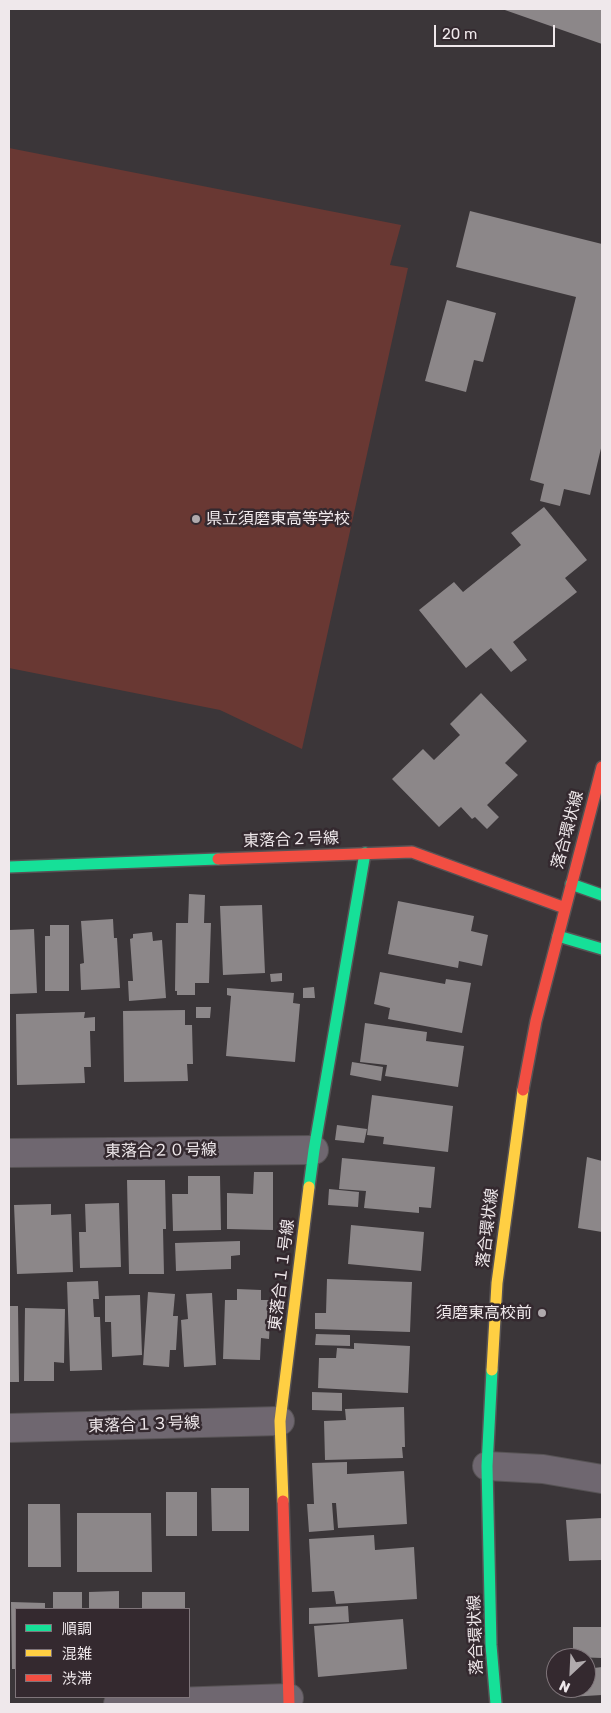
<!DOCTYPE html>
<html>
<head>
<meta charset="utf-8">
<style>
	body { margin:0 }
	#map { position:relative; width:611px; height:1713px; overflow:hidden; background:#3b3639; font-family:Rubik,"Noto Sans JP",sans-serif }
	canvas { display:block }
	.frame { position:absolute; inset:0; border:10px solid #efe8eb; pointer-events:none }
	.legend { position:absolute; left:15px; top:1608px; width:175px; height:90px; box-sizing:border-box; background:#34292f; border:1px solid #7f757a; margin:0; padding:6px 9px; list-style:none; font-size:15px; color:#efe8eb }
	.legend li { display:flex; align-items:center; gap:10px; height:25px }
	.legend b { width:25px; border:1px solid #7f757a }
	.north { position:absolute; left:546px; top:1648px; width:50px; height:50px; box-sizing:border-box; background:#34292f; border:1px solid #7f757a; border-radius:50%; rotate:205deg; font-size:14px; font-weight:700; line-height:20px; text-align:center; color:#efe8eb }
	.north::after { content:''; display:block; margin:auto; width:18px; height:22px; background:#b0aaad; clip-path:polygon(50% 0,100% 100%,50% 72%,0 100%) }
	.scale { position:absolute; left:434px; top:25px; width:121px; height:22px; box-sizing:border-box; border:2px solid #efe8eb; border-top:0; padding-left:6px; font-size:15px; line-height:18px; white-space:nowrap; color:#efe8eb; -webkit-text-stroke:4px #34292f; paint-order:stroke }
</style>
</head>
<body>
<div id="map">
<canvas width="611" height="1713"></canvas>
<div class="frame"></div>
<ul class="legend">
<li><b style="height:6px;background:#16e098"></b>順調</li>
<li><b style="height:6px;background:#ffcf43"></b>混雑</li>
<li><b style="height:6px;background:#f24e42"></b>渋滞</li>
</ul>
<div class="north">N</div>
<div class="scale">20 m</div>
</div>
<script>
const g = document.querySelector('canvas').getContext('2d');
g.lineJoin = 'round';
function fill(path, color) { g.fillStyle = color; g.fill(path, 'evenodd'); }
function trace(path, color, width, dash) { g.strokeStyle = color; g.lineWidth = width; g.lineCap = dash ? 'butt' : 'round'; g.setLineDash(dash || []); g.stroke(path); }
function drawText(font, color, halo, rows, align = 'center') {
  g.font = font + ' Rubik,"Noto Sans JP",sans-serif'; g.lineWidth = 5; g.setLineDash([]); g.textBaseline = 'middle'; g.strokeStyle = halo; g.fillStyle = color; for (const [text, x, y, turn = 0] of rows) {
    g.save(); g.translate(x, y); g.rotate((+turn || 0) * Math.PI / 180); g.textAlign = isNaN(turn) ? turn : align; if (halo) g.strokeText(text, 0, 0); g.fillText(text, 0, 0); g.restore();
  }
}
fill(new Path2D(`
	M 9,148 L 401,225 L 390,265 L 408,268 L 302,749 L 220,710 L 9,668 Z`), '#693833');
fill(new Path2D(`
	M 502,9 L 602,9 L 602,44 Z
	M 470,211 L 602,244 L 602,444 L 590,495 L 564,489 L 560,506 L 540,501 L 544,484 L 530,480 L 576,297 L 456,267 Z
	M 447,300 L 496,313 L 483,362 L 474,360 L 466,392 L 425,381 Z
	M 544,507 L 587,560 L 565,578 L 577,592 L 513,642 L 527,660 L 511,672 L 491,648 L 466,668 L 419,610 L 454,582 L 463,592 L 521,545 L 511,533 Z
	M 481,693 L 527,741 L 505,763 L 518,775 L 487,805 L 499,817 L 487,829 L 475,817 L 472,819 L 461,807 L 439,827 L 392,779 L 423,749 L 434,760 L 460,735 L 450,724 Z
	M 189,894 L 205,895 L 204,923 L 211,923 L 209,983 L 195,983 L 195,995 L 177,995 L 177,991 L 175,991 L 176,923 L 188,923 Z
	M 398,901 L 474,916 L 471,931 L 488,935 L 482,966 L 459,961 L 458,968 L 388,954 Z
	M 262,905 L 265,973 L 223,975 L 220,906 Z
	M 113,919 L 114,938 L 117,938 L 120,988 L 81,990 L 80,964 L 84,963 L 81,921 Z
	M 50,925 L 69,925 L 69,991 L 45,991 L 45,936 L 50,936 Z
	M 34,929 L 37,993 L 9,994 L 9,930 Z
	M 152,932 L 153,941 L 162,940 L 166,998 L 129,1001 L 128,981 L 133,981 L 130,939 L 133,938 L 133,934 Z
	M 380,972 L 445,984 L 446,979 L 471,983 L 462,1033 L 388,1019 L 390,1008 L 374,1004 Z
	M 282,973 L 282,981 L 271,982 L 270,974 Z
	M 314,987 L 315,998 L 303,998 L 303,988 Z
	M 227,988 L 294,993 L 293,1003 L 300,1004 L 295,1062 L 226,1056 L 231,996 L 227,995 Z
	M 196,1007 L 211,1007 L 210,1018 L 196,1018 Z
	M 185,1010 L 185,1025 L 192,1025 L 193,1064 L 187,1064 L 188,1081 L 124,1082 L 123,1011 Z
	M 85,1012 L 84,1018 L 95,1017 L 95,1031 L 90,1031 L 91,1067 L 84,1067 L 85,1083 L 17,1085 L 16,1014 Z
	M 365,1023 L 427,1032 L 426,1041 L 464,1046 L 458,1087 L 385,1076 L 387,1065 L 360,1062 Z
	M 352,1062 L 383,1067 L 381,1081 L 350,1075 Z
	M 372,1095 L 453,1106 L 448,1152 L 383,1144 L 384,1137 L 367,1135 Z
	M 337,1125 L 367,1129 L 364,1143 L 335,1140 Z
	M 587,1157 L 602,1161 L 602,1232 L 578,1228 Z
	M 342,1158 L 435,1167 L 431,1208 L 419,1207 L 419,1213 L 364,1208 L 366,1191 L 339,1189 Z
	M 254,1172 L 273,1172 L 273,1230 L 227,1229 L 227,1193 L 253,1194 Z
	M 188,1176 L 220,1176 L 221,1230 L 173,1231 L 172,1194 L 188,1194 Z
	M 127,1180 L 165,1180 L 166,1229 L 163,1229 L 164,1274 L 129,1274 Z
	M 329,1189 L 359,1192 L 358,1207 L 328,1205 Z
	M 119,1203 L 121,1267 L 80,1268 L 79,1232 L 86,1232 L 85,1204 Z
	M 51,1204 L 51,1215 L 71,1214 L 73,1272 L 17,1274 L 14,1205 Z
	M 351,1225 L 424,1232 L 421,1271 L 348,1264 Z
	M 240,1241 L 240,1255 L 231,1256 L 231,1269 L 176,1271 L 175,1243 Z
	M 327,1279 L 412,1282 L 410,1332 L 315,1329 L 315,1313 L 326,1313 Z
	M 98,1281 L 99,1299 L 93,1299 L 94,1317 L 100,1317 L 102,1370 L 70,1371 L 67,1282 Z
	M 237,1289 L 261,1290 L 261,1300 L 271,1300 L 269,1339 L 261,1338 L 260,1360 L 223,1359 L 225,1300 L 237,1300 Z
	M 148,1292 L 175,1294 L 173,1316 L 178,1316 L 176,1350 L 170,1350 L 169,1367 L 143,1365 Z
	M 212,1293 L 216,1365 L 184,1367 L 181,1320 L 188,1319 L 186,1294 Z
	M 140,1295 L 142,1355 L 112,1357 L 111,1322 L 105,1322 L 105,1296 Z
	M 9,1306 L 18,1306 L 19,1382 L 9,1382 Z
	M 25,1308 L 65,1309 L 64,1363 L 54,1362 L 54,1381 L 24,1381 Z
	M 316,1334 L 350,1335 L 350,1346 L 315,1345 Z
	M 354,1343 L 410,1346 L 408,1393 L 318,1388 L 319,1358 L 336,1358 L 337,1348 L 354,1349 Z
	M 312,1392 L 342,1393 L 342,1411 L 312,1410 Z
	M 404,1407 L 405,1447 L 402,1447 L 403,1458 L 325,1460 L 324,1421 L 346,1420 L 345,1409 Z
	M 347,1462 L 347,1474 L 404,1471 L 407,1524 L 338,1528 L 336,1503 L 332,1503 L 334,1530 L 309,1532 L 307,1504 L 314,1504 L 312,1463 Z
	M 211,1488 L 249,1488 L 249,1531 L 212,1531 Z
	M 166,1492 L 197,1492 L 197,1536 L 166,1536 Z
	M 28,1504 L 60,1504 L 61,1567 L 28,1567 Z
	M 77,1513 L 151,1513 L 152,1572 L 77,1572 Z
	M 602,1518 L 602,1560 L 569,1561 L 566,1520 Z
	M 374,1535 L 375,1550 L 414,1547 L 417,1599 L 336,1604 L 334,1591 L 312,1592 L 309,1539 Z
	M 119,1591 L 119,1609 L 89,1609 L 89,1592 Z
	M 53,1592 L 82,1592 L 82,1609 L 53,1609 Z
	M 142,1592 L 185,1592 L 185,1609 L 142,1609 Z
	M 11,1602 L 45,1603 L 45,1609 L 16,1609 L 16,1669 L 12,1669 Z
	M 348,1606 L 349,1622 L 309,1624 L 309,1608 Z
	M 403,1619 L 407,1669 L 318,1677 L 314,1626 Z
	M 573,1627 L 602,1627 L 602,1658 L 573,1657 Z
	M 602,1667 L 602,1695 L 569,1697 L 568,1688 L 586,1688 L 586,1669 Z`), '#8c8789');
const street = new Path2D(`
	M 9,1153 L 314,1150
	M 9,1428 L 280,1421
	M 487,1466 L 543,1469 L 602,1479
	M 118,1704 L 289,1698`);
const fast = new Path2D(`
	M 9,867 L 218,859
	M 571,884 L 602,895
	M 558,936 L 602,949
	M 309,1187 L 314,1150 L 365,853
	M 492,1370 L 487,1466 L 491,1645 L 496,1704`);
const slow = new Path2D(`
	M 492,1370 L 497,1283 L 523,1090
	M 283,1501 L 280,1421 L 309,1187`);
const jam = new Path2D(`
	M 218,859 L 412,852 L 565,908
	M 523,1090 L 536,1021 L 602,767
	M 283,1501 L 289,1704`);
trace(street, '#575355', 30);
trace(fast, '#575355', 14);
trace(slow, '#575355', 14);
trace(jam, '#575355', 14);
trace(street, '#6f6770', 28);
trace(fast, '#16e098', 11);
trace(slow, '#ffcf43', 11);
trace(jam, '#f24e42', 11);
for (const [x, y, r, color] of [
	[196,519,5,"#b0aaad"],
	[542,1313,5,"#b0aaad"]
]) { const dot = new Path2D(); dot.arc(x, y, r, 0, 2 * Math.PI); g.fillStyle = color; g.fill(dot); trace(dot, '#34292f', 2); }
drawText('16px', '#efe8eb', '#34292f', [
	["県立須磨東高等学校",206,519],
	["須磨東高校前",532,1313,"right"]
], 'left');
drawText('16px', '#efe8eb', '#34292f', [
	["落合環状線",568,830,-75],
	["東落合２号線",291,840,-2],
	["東落合２０号線",161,1151,-1],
	["落合環状線",488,1228,-83],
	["東落合１１号線",282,1275,-83],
	["東落合１３号線",144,1425,-2],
	["落合環状線",476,1635,-92]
]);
</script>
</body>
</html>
